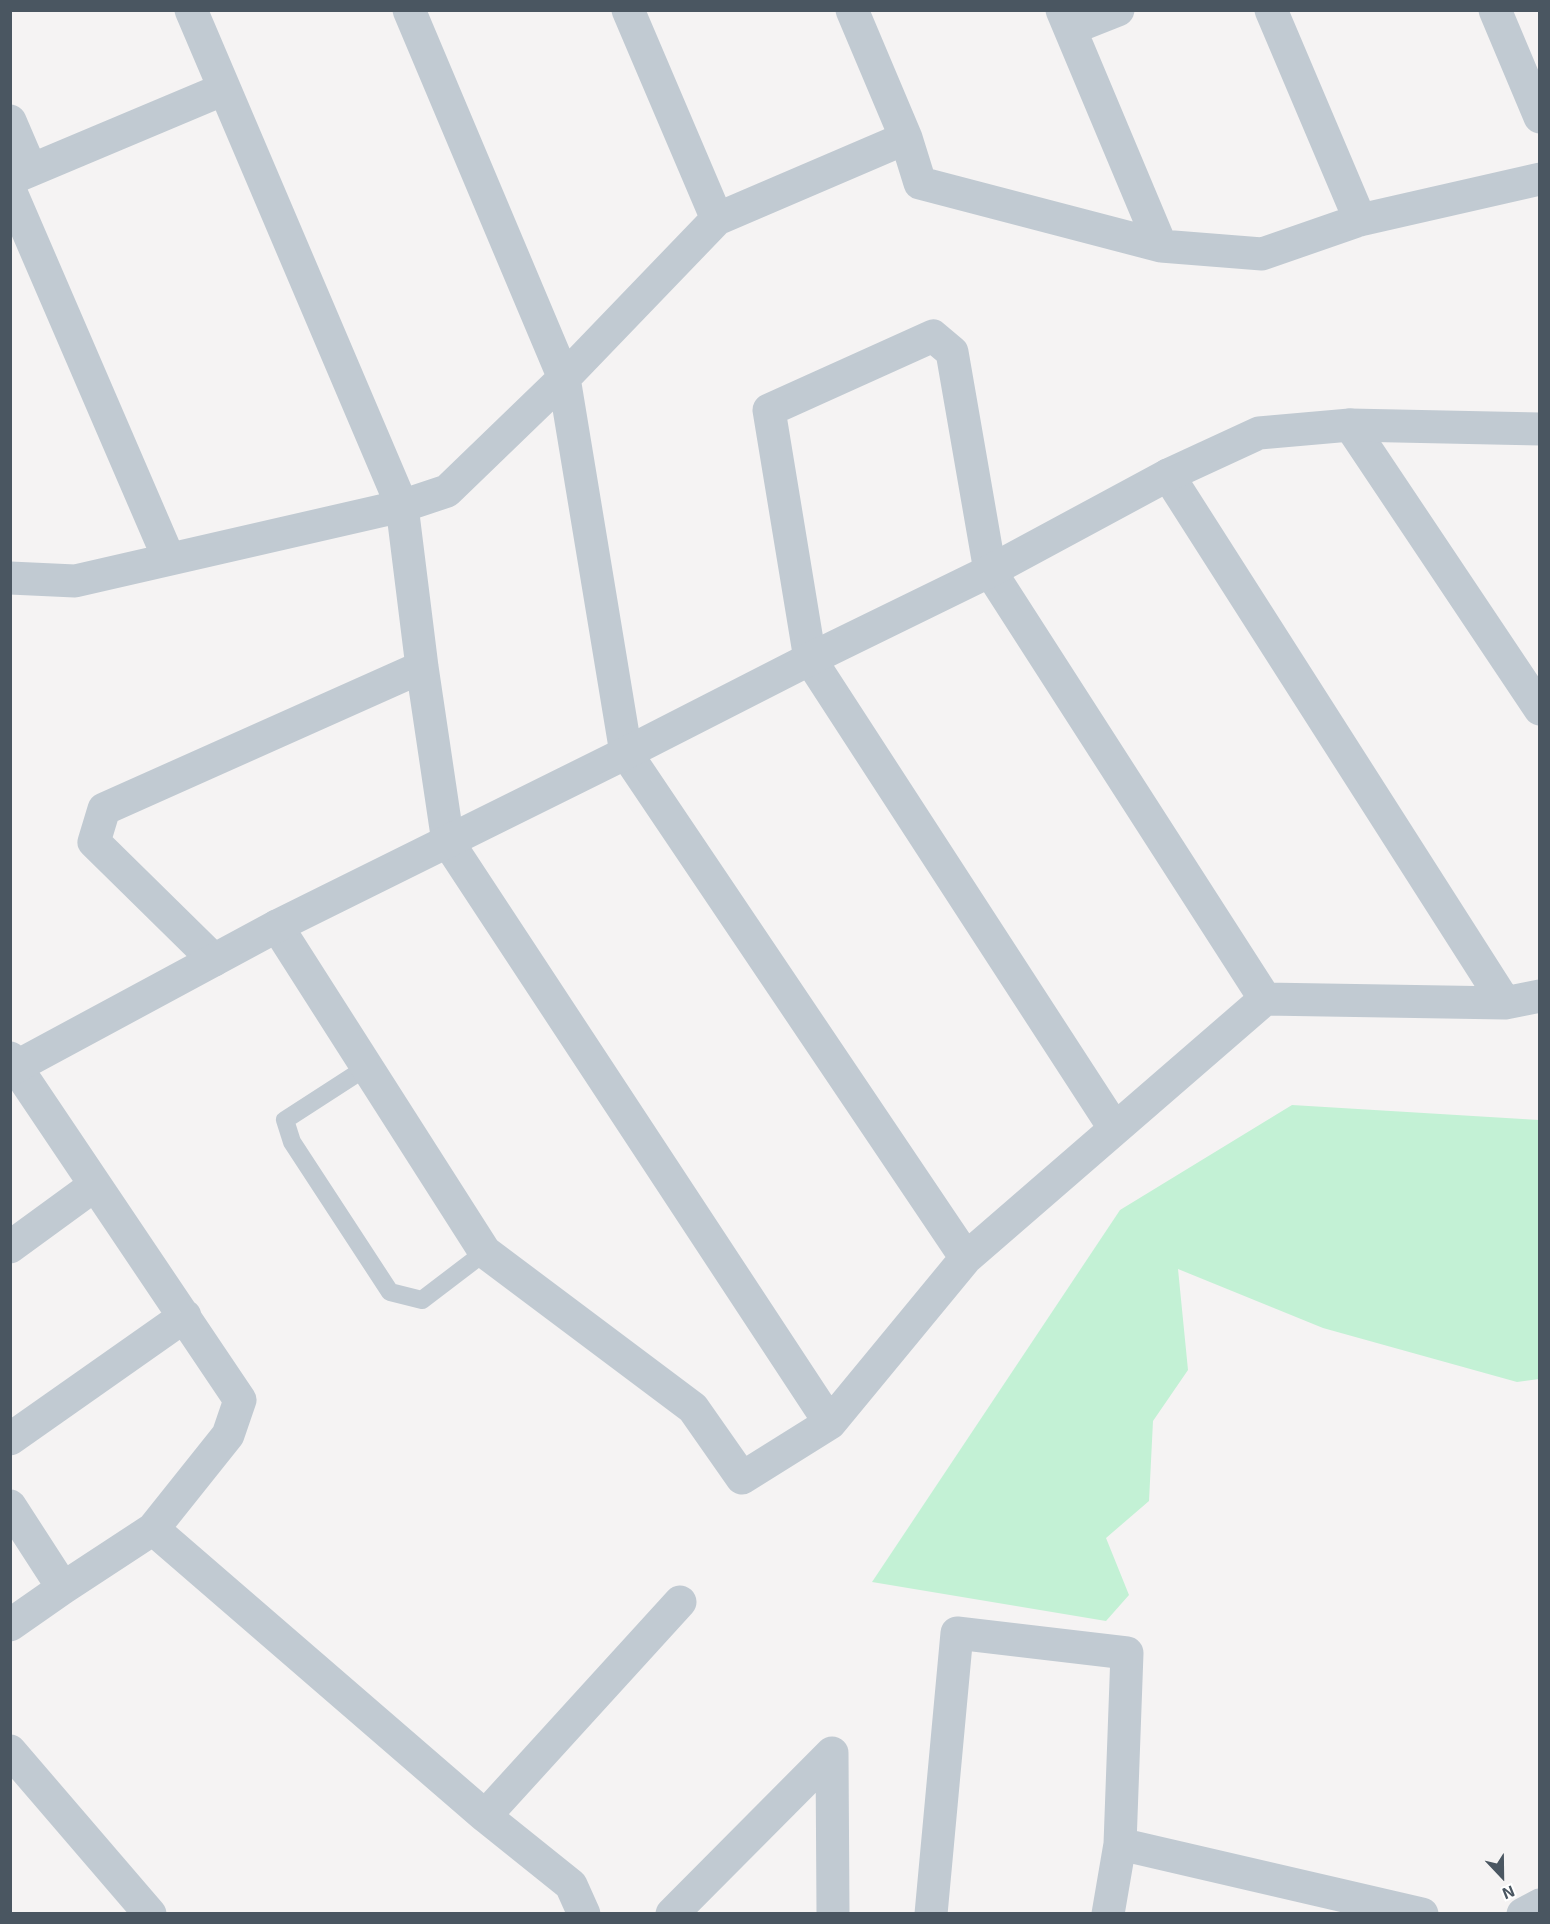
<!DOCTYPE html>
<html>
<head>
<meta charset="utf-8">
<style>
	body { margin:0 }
	#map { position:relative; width:1550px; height:1924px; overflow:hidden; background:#f5f3f3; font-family:"Exo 2",sans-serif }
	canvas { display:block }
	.frame { position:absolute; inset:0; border:12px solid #4a5661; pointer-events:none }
	.north { position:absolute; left:1472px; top:1846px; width:60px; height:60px; -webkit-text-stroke:4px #fff; paint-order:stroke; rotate:158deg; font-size:16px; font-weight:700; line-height:24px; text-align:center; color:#4a5661 }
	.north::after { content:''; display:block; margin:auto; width:21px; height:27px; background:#4a5661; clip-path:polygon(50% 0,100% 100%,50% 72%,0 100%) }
</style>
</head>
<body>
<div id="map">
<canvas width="1550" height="1924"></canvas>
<div class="frame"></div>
<div class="north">N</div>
</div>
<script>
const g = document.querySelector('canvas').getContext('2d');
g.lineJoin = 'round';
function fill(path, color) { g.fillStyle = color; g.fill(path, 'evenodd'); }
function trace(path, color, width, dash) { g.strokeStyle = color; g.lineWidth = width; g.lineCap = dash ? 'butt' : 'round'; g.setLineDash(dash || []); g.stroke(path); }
fill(new Path2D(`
	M 1292,1105 L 1539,1120 L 1539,1379 L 1517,1382 L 1323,1328 L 1178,1269 L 1188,1370 L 1153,1421 L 1149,1501 L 1106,1538 L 1129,1595 L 1106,1621 L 872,1582 L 1120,1210 Z`), '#c3f1d5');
trace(new Path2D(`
	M 367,1067 L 285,1120 L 292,1142 L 390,1292 L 422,1300 L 485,1252`), '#c1cad2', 18);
trace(new Path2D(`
	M 191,10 L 402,506 L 422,667 L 448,842 L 830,1423
	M 409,10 L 564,378 L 626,753 L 966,1258
	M 628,10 L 717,219
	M 852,10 L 906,138 L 920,183 L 1161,246 L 1262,254 L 1360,220 L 1540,179
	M 1062,10 L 1161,246
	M 1271,10 L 1360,220
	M 1495,10 L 1540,117
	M 1070,29 L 1118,10
	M 10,121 L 31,170
	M 10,179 L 224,89
	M 10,190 L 169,559
	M 1350,425 L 1540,709
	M 1168,475 L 1505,1003
	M 10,578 L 75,581 L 402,506 L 447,491 L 564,378 L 717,219 L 906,138
	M 277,926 L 485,1252 L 693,1408 L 742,1478 L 830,1423 L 966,1258 L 1265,999 L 1505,1003 L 1540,996
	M 214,960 L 94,842 L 104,809 L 422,667
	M 10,1058 L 240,1400 L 228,1435 L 153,1529 L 63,1588 L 10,1625
	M 1115,1129 L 810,659 L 769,410 L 933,336 L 952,352 L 990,571 L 1265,999
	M 10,1247 L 95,1185
	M 10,1439 L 185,1316
	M 10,1506 L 63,1588
	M 153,1529 L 485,1816 L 571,1885 L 584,1914
	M 10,1751 L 150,1914
	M 485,1816 L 680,1602
	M 1120,1844 L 1422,1914
	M 672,1914 L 832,1753 L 833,1914
	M 931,1914 L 957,1633 L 1127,1653 L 1120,1844 L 1108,1914
	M 1523,1914 L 1540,1905`), '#c1cad2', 33);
trace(new Path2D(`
	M 10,1070 L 277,926 L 626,753 L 810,659 L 990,571 L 1168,475 L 1259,433 L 1350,425 L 1540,429`), '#c1cad2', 33);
</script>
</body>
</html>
